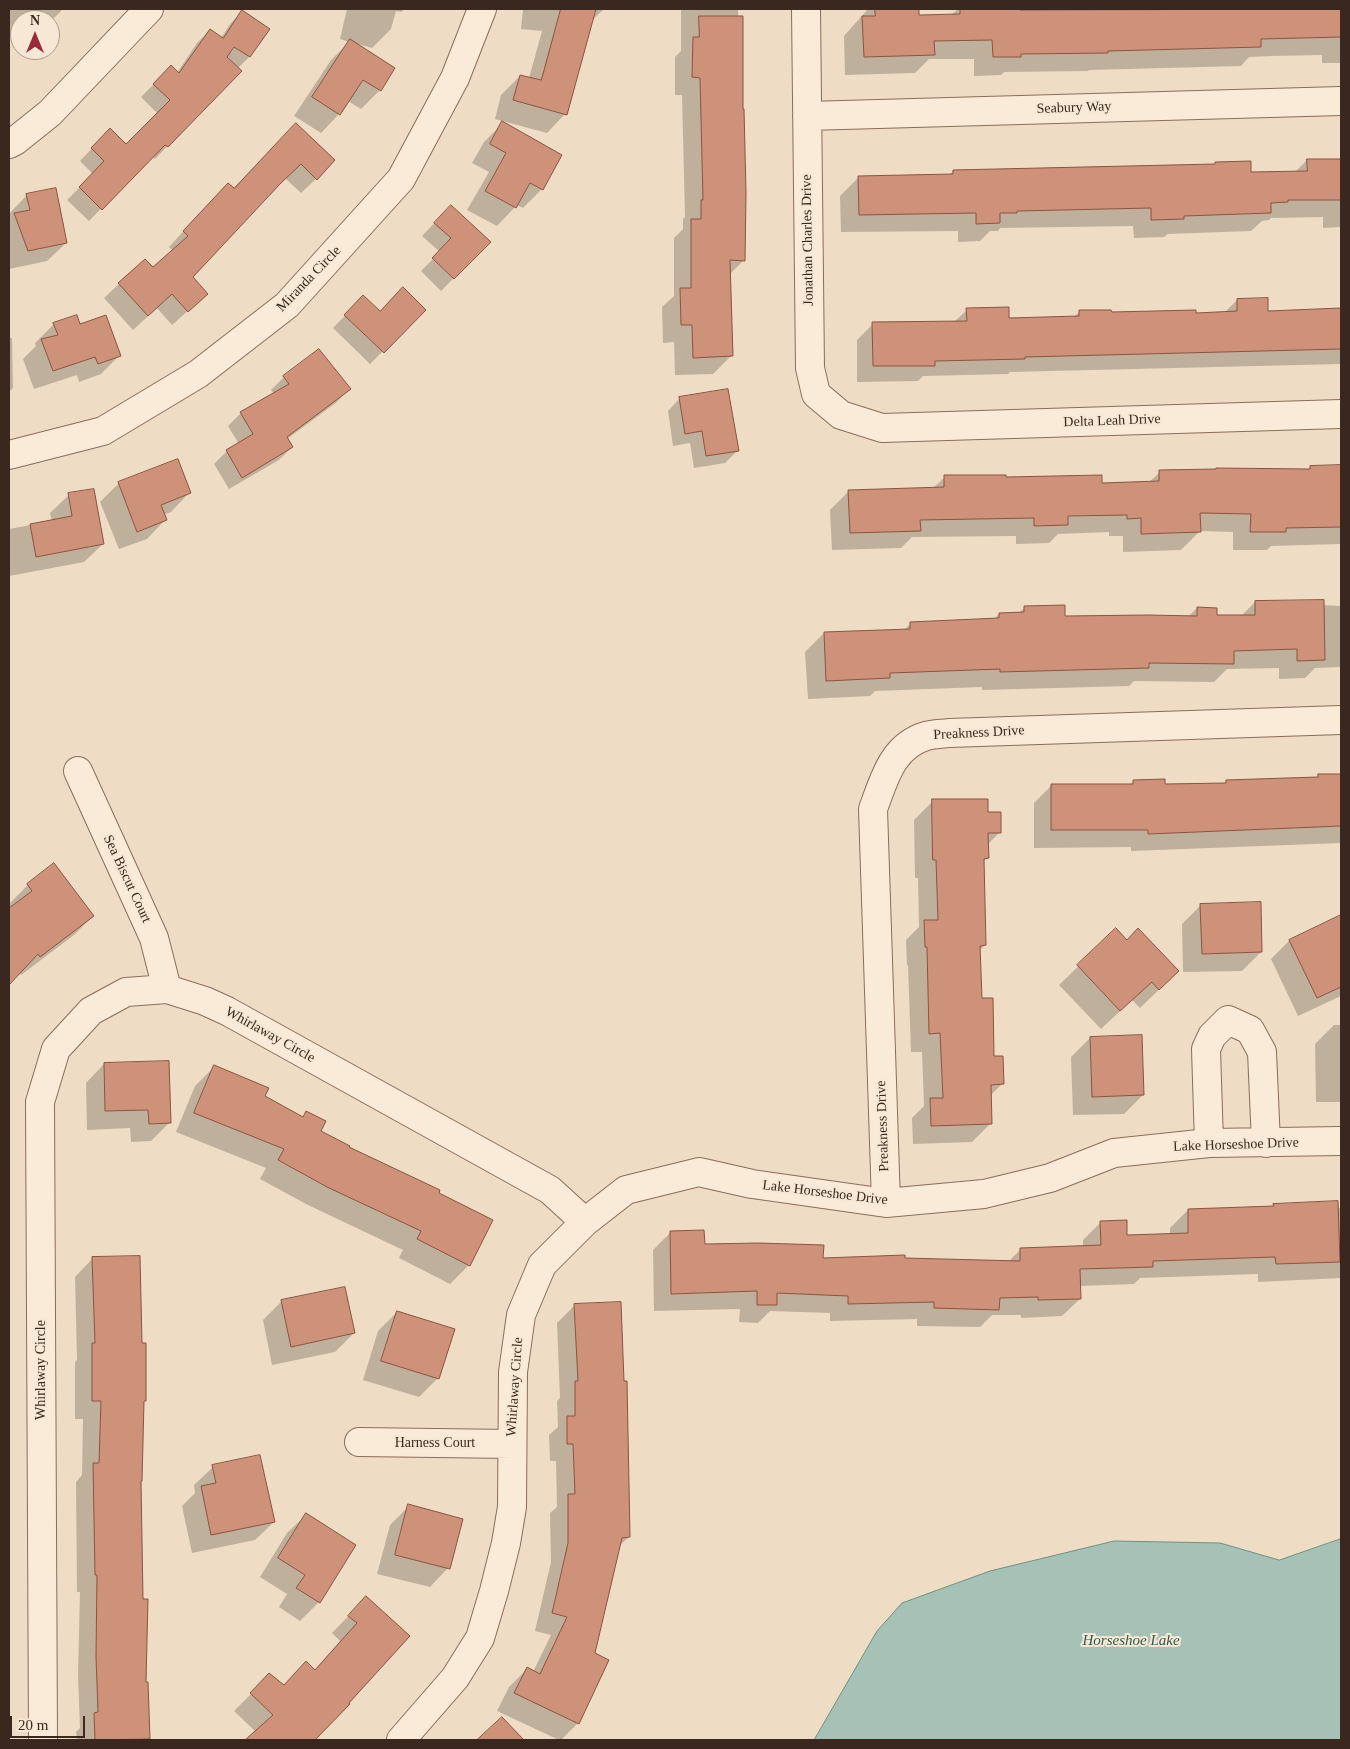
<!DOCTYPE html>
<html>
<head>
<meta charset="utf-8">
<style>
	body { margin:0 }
	#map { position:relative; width:1350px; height:1749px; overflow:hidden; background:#efdcc4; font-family:Georgia,serif }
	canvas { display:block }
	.frame { position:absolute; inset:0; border:10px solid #3a281e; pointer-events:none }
	.north { position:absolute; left:10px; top:10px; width:50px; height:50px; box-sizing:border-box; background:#f6e8d4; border:1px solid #ab9b8b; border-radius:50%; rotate:0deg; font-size:14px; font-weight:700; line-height:20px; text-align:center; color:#3a281e }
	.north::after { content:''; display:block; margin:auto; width:18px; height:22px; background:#9a2939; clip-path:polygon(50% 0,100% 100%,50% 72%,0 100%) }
	.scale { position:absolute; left:10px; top:1716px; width:75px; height:22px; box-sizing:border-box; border:2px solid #3a281e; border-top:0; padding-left:6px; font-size:15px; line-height:18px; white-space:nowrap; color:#3a281e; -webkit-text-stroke:4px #f6e8d4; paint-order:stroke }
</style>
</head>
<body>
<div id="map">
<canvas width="1350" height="1749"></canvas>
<div class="frame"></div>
<div class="north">N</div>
<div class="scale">20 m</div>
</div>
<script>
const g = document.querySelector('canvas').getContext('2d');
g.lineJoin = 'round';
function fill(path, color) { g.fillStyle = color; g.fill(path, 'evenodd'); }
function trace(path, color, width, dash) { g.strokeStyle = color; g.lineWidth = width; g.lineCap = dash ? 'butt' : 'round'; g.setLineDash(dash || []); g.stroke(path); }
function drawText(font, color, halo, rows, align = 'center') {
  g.font = font + ' Georgia,serif'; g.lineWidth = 4; g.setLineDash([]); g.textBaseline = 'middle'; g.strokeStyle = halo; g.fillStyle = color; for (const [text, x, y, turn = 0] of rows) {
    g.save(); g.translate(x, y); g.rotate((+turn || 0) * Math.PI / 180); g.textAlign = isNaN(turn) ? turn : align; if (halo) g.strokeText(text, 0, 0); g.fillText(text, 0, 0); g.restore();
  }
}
const water = new Path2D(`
	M 1341,1539 L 1341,1740 L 814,1740 L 877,1631 L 902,1603 L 990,1571 L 1114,1541 L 1220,1543 L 1279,1560 Z`);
fill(water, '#a6c2b6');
trace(water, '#6c9183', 1);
fill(new Path2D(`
	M 9,9 L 63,9 L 50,22 L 50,20 L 30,20 L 26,17 L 23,20 L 20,20 L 20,23 L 9,35 Z
	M 347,9 L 405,9 L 401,12 L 396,11 L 391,29 L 372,48 L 354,43 L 380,90 L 361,109 L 348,101 L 339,114 L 321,133 L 294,116 L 331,60 L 349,42 L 340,39 Z
	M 523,9 L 604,9 L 590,22 L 565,114 L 547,133 L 495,119 L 501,95 L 520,76 L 529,78 L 542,31 L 521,29 Z
	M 681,9 L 738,9 L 744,260 L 729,275 L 731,356 L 713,374 L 675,375 L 674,342 L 663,343 L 662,307 L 674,296 L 674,238 L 683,229 L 683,219 L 685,217 L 682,95 L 675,95 L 675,57 L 681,51 Z
	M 868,9 L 918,9 L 918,16 L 951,15 L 958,9 L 1019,9 L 1019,11 L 1056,11 L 1059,9 L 1341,9 L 1341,63 L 1322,63 L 1322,55 L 1272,56 L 1249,57 L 1241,66 L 1089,70 L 1088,71 L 1004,72 L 1001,75 L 974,76 L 974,59 L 929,59 L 915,73 L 845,75 L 844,36 Z
	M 242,12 L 249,57 L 237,69 L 240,71 L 155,159 L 152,156 L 89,221 L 67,200 L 93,174 L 80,161 L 110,130 L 126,146 L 158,114 L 141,97 L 171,67 L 177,73 L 197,43 L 210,30 L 221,38 L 230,24 Z
	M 503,123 L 542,189 L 523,208 L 517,205 L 497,226 L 467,210 L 489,172 L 472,163 L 484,142 Z
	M 282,140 L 316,179 L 301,193 L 285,178 L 191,277 L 191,308 L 172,325 L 157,308 L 133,330 L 104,298 L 119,284 L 153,269 L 173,251 L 169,247 L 213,199 L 234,190 Z
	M 1307,160 L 1341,160 L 1341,227 L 1323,228 L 1323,217 L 1271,218 L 1269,220 L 1262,221 L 1251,231 L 1168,234 L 1164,237 L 1134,238 L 1133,226 L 1000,228 L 998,231 L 990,231 L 980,241 L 958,242 L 958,231 L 841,232 L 840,196 L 859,177 L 949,176 L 953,171 L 1213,166 L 1216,163 L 1250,173 L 1295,172 Z
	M 27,195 L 66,243 L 47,261 L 9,269 L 9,214 Z
	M 451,206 L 489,242 L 441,291 L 421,271 L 440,252 L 422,236 Z
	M 363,297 L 380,313 L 424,310 L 370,364 L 333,328 Z
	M 1237,300 L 1267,312 L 1341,310 L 1341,364 L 1010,372 L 1008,374 L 923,376 L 918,381 L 857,382 L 857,340 L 873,324 L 954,322 L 967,310 L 1007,319 L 1073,318 L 1079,312 L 1195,315 L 1224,313 Z
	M 54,324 L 79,325 L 119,356 L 101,374 L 79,382 L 77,375 L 34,389 L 23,359 L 36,346 L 35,343 Z
	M 9,338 L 12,338 L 13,388 L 9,392 Z
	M 319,351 L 349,389 L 337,402 L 287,439 L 292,447 L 279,460 L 229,489 L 214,464 L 227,451 L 239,444 L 228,426 L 241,413 L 274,394 L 271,390 L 284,377 Z
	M 680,398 L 738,450 L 725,463 L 694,468 L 690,443 L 673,446 L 668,411 Z
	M 1341,466 L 1341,544 L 1271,546 L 1267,550 L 1233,550 L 1233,532 L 1200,531 L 1181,550 L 1123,552 L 1123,536 L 1109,536 L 1109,532 L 1058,534 L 1049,543 L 1016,544 L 1016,536 L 912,537 L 901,548 L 832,550 L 830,510 L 849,491 L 932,489 L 945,477 L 1101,484 L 1148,483 L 1160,472 L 1214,471 L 1216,469 L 1308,470 L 1311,467 Z
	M 119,483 L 189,493 L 171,512 L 163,515 L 165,520 L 147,539 L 119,549 L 100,502 Z
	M 69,495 L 103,544 L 84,562 L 9,576 L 9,529 L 52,521 L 50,513 Z
	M 1255,602 L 1341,606 L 1341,667 L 1315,668 L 1305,678 L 1279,679 L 1279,668 L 1227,669 L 1214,682 L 1134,681 L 1129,686 L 982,690 L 982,687 L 875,691 L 870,696 L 808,699 L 805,652 L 824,633 L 904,630 L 911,623 L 993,620 L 999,614 L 1019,613 L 1025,607 L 1064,618 L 1188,617 L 1197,608 L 1215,616 L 1241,616 Z
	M 1341,775 L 1341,843 L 1131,851 L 1131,847 L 1034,848 L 1034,803 L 1052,785 L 1130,785 L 1134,781 L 1164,785 L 1224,784 L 1226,781 L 1316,778 L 1319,776 Z
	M 933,801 L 987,813 L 1000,832 L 987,845 L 987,858 L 983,862 L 985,945 L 979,951 L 980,999 L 993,1057 L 1002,1084 L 990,1096 L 991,1123 L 972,1142 L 913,1144 L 912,1118 L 924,1106 L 922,1052 L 911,1052 L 908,965 L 907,965 L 906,940 L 919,927 L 918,878 L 915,878 L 914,820 Z
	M 53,865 L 93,916 L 74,935 L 21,975 L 19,972 L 9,983 L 9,910 L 12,908 L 9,904 L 28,885 Z
	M 1201,905 L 1261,952 L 1242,971 L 1183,972 L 1182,924 Z
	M 1339,917 L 1341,923 L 1341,996 L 1298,1016 L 1271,959 L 1289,941 Z
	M 1116,930 L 1127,941 L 1178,971 L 1140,1008 L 1132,1000 L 1101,1029 L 1059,985 Z
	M 1334,1025 L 1341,1025 L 1341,1102 L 1316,1102 L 1315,1044 Z
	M 1090,1038 L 1143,1095 L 1124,1114 L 1073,1115 L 1071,1057 Z
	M 104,1064 L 169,1123 L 151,1141 L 131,1142 L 130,1128 L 87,1130 L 86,1083 Z
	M 214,1067 L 302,1117 L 307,1112 L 319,1131 L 347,1148 L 437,1193 L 469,1265 L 450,1284 L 399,1258 L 403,1250 L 308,1205 L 260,1179 L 266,1168 L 176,1132 L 195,1086 Z
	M 1274,1205 L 1341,1208 L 1341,1287 L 1341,1278 L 1258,1282 L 1258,1274 L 1140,1278 L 1134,1284 L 1080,1286 L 1080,1299 L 1062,1316 L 1021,1318 L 1021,1315 L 992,1315 L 980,1327 L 917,1326 L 917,1319 L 830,1321 L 830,1313 L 770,1311 L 758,1323 L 739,1322 L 740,1309 L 654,1311 L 653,1250 L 670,1233 L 703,1245 L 822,1259 L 1008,1262 L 1021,1249 L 1083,1247 L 1083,1240 L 1101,1222 L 1126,1236 L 1170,1235 L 1170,1228 L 1188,1210 L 1271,1208 Z
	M 93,1258 L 144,1401 L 140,1482 L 145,1683 L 149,1738 L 147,1740 L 77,1740 L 76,1732 L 80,1728 L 78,1676 L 80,1592 L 77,1592 L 76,1482 L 82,1475 L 83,1419 L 75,1419 L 75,1362 L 77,1360 L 75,1277 Z
	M 282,1301 L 354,1333 L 335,1352 L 272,1365 L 263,1320 Z
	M 575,1305 L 629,1537 L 618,1547 L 578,1723 L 561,1740 L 559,1740 L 497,1711 L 509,1687 L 527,1669 L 533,1672 L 551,1635 L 535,1631 L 551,1562 L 550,1513 L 557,1507 L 556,1461 L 550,1461 L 549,1435 L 558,1427 L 557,1401 L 560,1398 L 557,1323 Z
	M 397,1312 L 438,1378 L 419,1397 L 363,1380 L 378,1331 Z
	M 213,1467 L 274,1522 L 255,1540 L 192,1553 L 182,1506 L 195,1493 L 194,1485 Z
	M 409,1506 L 448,1568 L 430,1587 L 377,1574 L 390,1525 Z
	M 306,1515 L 319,1602 L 300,1621 L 279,1607 L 287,1594 L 260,1577 L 287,1533 Z
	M 366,1598 L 349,1704 L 313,1740 L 247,1740 L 256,1732 L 234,1711 L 270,1675 L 284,1686 L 314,1671 L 340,1641 L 332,1633 Z`), '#0003');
const building = new Path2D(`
	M 561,9 L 596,9 L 567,115 L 513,100 L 520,75 L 541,80 Z
	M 875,9 L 919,9 L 919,15 L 960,14 L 960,9 L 1020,9 L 1020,10 L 1341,9 L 1341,37 L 1261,39 L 1261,47 L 1108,51 L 1108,53 L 1021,54 L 1021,57 L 993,57 L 992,40 L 934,41 L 935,55 L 864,57 L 862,16 L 875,16 Z
	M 242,10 L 270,29 L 250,57 L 234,47 L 227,57 L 242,71 L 168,147 L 165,145 L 102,210 L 79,187 L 104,161 L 91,148 L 110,128 L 126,144 L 170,100 L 153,84 L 171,65 L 179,73 L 210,29 L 223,38 Z
	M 699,16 L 743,16 L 743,109 L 744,109 L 746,193 L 745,261 L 730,260 L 733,356 L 693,358 L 692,325 L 681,325 L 680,288 L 691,288 L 691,219 L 701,219 L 701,200 L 703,200 L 700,78 L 692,77 L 693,37 L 699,37 Z
	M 350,39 L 395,68 L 381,91 L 363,80 L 340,115 L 312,97 Z
	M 502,121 L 562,155 L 543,190 L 530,183 L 516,208 L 485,191 L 506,153 L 490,144 Z
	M 296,123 L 335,160 L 317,180 L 301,164 L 281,183 L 193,277 L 208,294 L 188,312 L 172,294 L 148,316 L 118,283 L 145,259 L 153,267 L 188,236 L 183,231 L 228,183 L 234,188 Z
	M 1307,159 L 1341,159 L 1341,200 L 1288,200 L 1288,202 L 1271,203 L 1271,213 L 1184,216 L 1184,219 L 1151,220 L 1151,208 L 1017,211 L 1017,213 L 1000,213 L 1000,223 L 976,224 L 976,213 L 859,215 L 858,176 L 953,174 L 953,170 L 1215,164 L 1215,162 L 1251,161 L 1251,172 L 1307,171 Z
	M 56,188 L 67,243 L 28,251 L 14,213 L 30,210 L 26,194 Z
	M 451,205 L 491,242 L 454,279 L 432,258 L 451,238 L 434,223 Z
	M 403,287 L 426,310 L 384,353 L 344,315 L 363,295 L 380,311 Z
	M 1268,298 L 1268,311 L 1341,308 L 1341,349 L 1025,357 L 1025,359 L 935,361 L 935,366 L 873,366 L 872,322 L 967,321 L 966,308 L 1009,307 L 1009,318 L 1079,316 L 1079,310 L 1111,310 L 1112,312 L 1196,310 L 1196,313 L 1237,311 L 1237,299 Z
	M 77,315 L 80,324 L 106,315 L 121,356 L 98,364 L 95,357 L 53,371 L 41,339 L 58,335 L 53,323 Z
	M 319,349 L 351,389 L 287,437 L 293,447 L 242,478 L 226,450 L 253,434 L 240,412 L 289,384 L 283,376 Z
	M 728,389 L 739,451 L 706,456 L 702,431 L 685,434 L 679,397 Z
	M 178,459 L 191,493 L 161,505 L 167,520 L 137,532 L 118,482 Z
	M 1341,465 L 1341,527 L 1286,528 L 1286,532 L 1250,532 L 1251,514 L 1200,513 L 1201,532 L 1141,534 L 1141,518 L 1127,519 L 1127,515 L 1068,516 L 1068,525 L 1034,526 L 1034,518 L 920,520 L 921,531 L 850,533 L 848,490 L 944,487 L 944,475 L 1006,475 L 1006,477 L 1102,475 L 1102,483 L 1159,481 L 1159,470 L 1216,469 L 1216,468 L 1310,469 L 1310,466 Z
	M 94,489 L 104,544 L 36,557 L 30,524 L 72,516 L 68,493 Z
	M 1324,600 L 1325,660 L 1297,661 L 1297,649 L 1234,651 L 1234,664 L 1149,663 L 1149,668 L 1000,672 L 1000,669 L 890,673 L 890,678 L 826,681 L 824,632 L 910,629 L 910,622 L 999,618 L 999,613 L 1024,612 L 1024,606 L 1065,605 L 1065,616 L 1148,615 L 1197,616 L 1197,607 L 1217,608 L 1217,615 L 1255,615 L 1255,601 Z
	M 1318,774 L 1341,774 L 1341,826 L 1148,834 L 1148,830 L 1051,830 L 1051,784 L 1133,784 L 1133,780 L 1165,779 L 1165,784 L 1226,783 L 1226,780 L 1318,777 Z
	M 932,799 L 988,799 L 988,812 L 1001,812 L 1001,833 L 988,833 L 989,858 L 984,859 L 986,945 L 980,946 L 982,998 L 993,998 L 994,1056 L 1003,1056 L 1004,1084 L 991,1085 L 992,1124 L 931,1126 L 930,1098 L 943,1098 L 940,1033 L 929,1034 L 927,947 L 925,947 L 924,920 L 938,920 L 936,860 L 933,860 Z
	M 54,863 L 94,916 L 40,957 L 38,954 L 9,985 L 9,908 L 32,891 L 27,884 Z
	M 1261,902 L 1262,952 L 1202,954 L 1200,904 Z
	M 1341,915 L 1341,987 L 1317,998 L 1289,940 Z
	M 1116,928 L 1127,940 L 1138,928 L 1179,971 L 1159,990 L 1152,982 L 1120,1011 L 1077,965 Z
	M 1142,1035 L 1144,1095 L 1092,1097 L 1090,1037 Z
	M 169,1061 L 171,1123 L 149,1124 L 148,1110 L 105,1111 L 104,1063 Z
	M 214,1065 L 269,1088 L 265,1096 L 303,1117 L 306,1111 L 326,1121 L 321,1131 L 350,1146 L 349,1147 L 440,1190 L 439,1193 L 493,1220 L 470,1266 L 417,1239 L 421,1231 L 327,1187 L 278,1160 L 284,1149 L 194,1113 Z
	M 1338,1201 L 1340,1262 L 1276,1264 L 1275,1257 L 1153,1261 L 1153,1267 L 1080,1269 L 1081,1299 L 1038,1300 L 1038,1297 L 1000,1298 L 999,1310 L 934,1308 L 934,1302 L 848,1304 L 848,1296 L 777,1293 L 777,1305 L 757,1305 L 757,1291 L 671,1294 L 670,1231 L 704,1230 L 705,1244 L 758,1243 L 824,1245 L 823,1258 L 905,1255 L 905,1258 L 1020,1261 L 1020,1248 L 1101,1245 L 1100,1221 L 1127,1220 L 1127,1235 L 1188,1233 L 1188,1209 L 1274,1206 L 1273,1204 Z
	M 140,1256 L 142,1343 L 146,1343 L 146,1401 L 144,1401 L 142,1481 L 141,1481 L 143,1599 L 148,1599 L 146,1682 L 148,1682 L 150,1739 L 95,1740 L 94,1713 L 98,1712 L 96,1657 L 97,1575 L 95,1575 L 93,1463 L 99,1463 L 101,1401 L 92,1401 L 92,1343 L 95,1343 L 92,1257 Z
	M 345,1287 L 355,1333 L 291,1347 L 281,1300 Z
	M 621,1302 L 624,1381 L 627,1381 L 630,1537 L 622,1538 L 595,1653 L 609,1660 L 579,1724 L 514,1693 L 527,1667 L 540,1674 L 567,1617 L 552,1613 L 568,1543 L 568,1494 L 575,1494 L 573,1444 L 567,1444 L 567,1416 L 575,1416 L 575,1381 L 578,1381 L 574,1304 Z
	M 397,1311 L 455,1329 L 439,1379 L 381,1361 Z
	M 260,1455 L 275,1522 L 211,1535 L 201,1486 L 216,1483 L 212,1465 Z
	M 408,1504 L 463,1519 L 450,1569 L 395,1555 Z
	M 306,1513 L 356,1545 L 320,1603 L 296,1588 L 305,1575 L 278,1558 Z
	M 366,1596 L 410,1636 L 349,1703 L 350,1704 L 315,1740 L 245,1740 L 273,1715 L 250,1693 L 269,1673 L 284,1685 L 306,1661 L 315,1670 L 357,1623 L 348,1616 Z
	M 502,1717 L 524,1740 L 477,1740 Z`);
fill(building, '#ce9179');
trace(building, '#8a533f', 1);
const minor = new Path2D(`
	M 806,9 L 810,368 L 816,394 L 841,415 L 882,428 L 1341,414
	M 807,116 L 1341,101
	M 9,144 L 15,141 L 50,113 L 149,9
	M 9,455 L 103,431 L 198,374 L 287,305 L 401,179 L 455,78 L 482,9
	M 78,771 L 154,938 L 167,989
	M 1209,1143 L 1206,1049 L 1212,1036 L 1228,1020 L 1250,1030 L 1262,1052 L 1266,1143
	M 886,1203 L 873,809 C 884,780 892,746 926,736 C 933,734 942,734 949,733 L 1341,720
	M 359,1442 L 512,1444
	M 43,1740 L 40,1102 L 56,1049 L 91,1011 L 126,992 L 167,989 L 205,1001 L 227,1011 L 550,1190 L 585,1222
	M 401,1740 L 455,1678 L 480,1638 L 494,1591 L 506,1543 L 512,1507 L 513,1372 L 521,1315 L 542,1265 L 585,1222 L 626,1190 L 699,1172 L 752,1184 L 886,1203 L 984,1194 L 1050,1178 L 1114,1153 L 1209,1143 L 1341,1141`);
trace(minor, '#8a6d5a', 30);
trace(minor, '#f9ebd8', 28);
drawText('14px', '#3a281e', '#f6e8d4', [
	["Seabury Way",1074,108,-2],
	["Jonathan Charles Drive",808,240,-91],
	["Miranda Circle",309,279,-46],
	["Delta Leah Drive",1112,421,-2],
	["Preakness Drive",979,733,-3],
	["Sea Biscut Court",127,879,65],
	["Whirlaway Circle",270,1035,29],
	["Preakness Drive",883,1126,-92],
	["Lake Horseshoe Drive",1236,1145,-2],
	["Lake Horseshoe Drive",825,1193,7],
	["Whirlaway Circle",41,1370,-90],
	["Whirlaway Circle",515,1387,-86],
	["Harness Court",435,1443]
]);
drawText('italic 15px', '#2d5a51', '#f6e8d4', [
	["Horseshoe Lake",1131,1641]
]);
</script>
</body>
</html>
